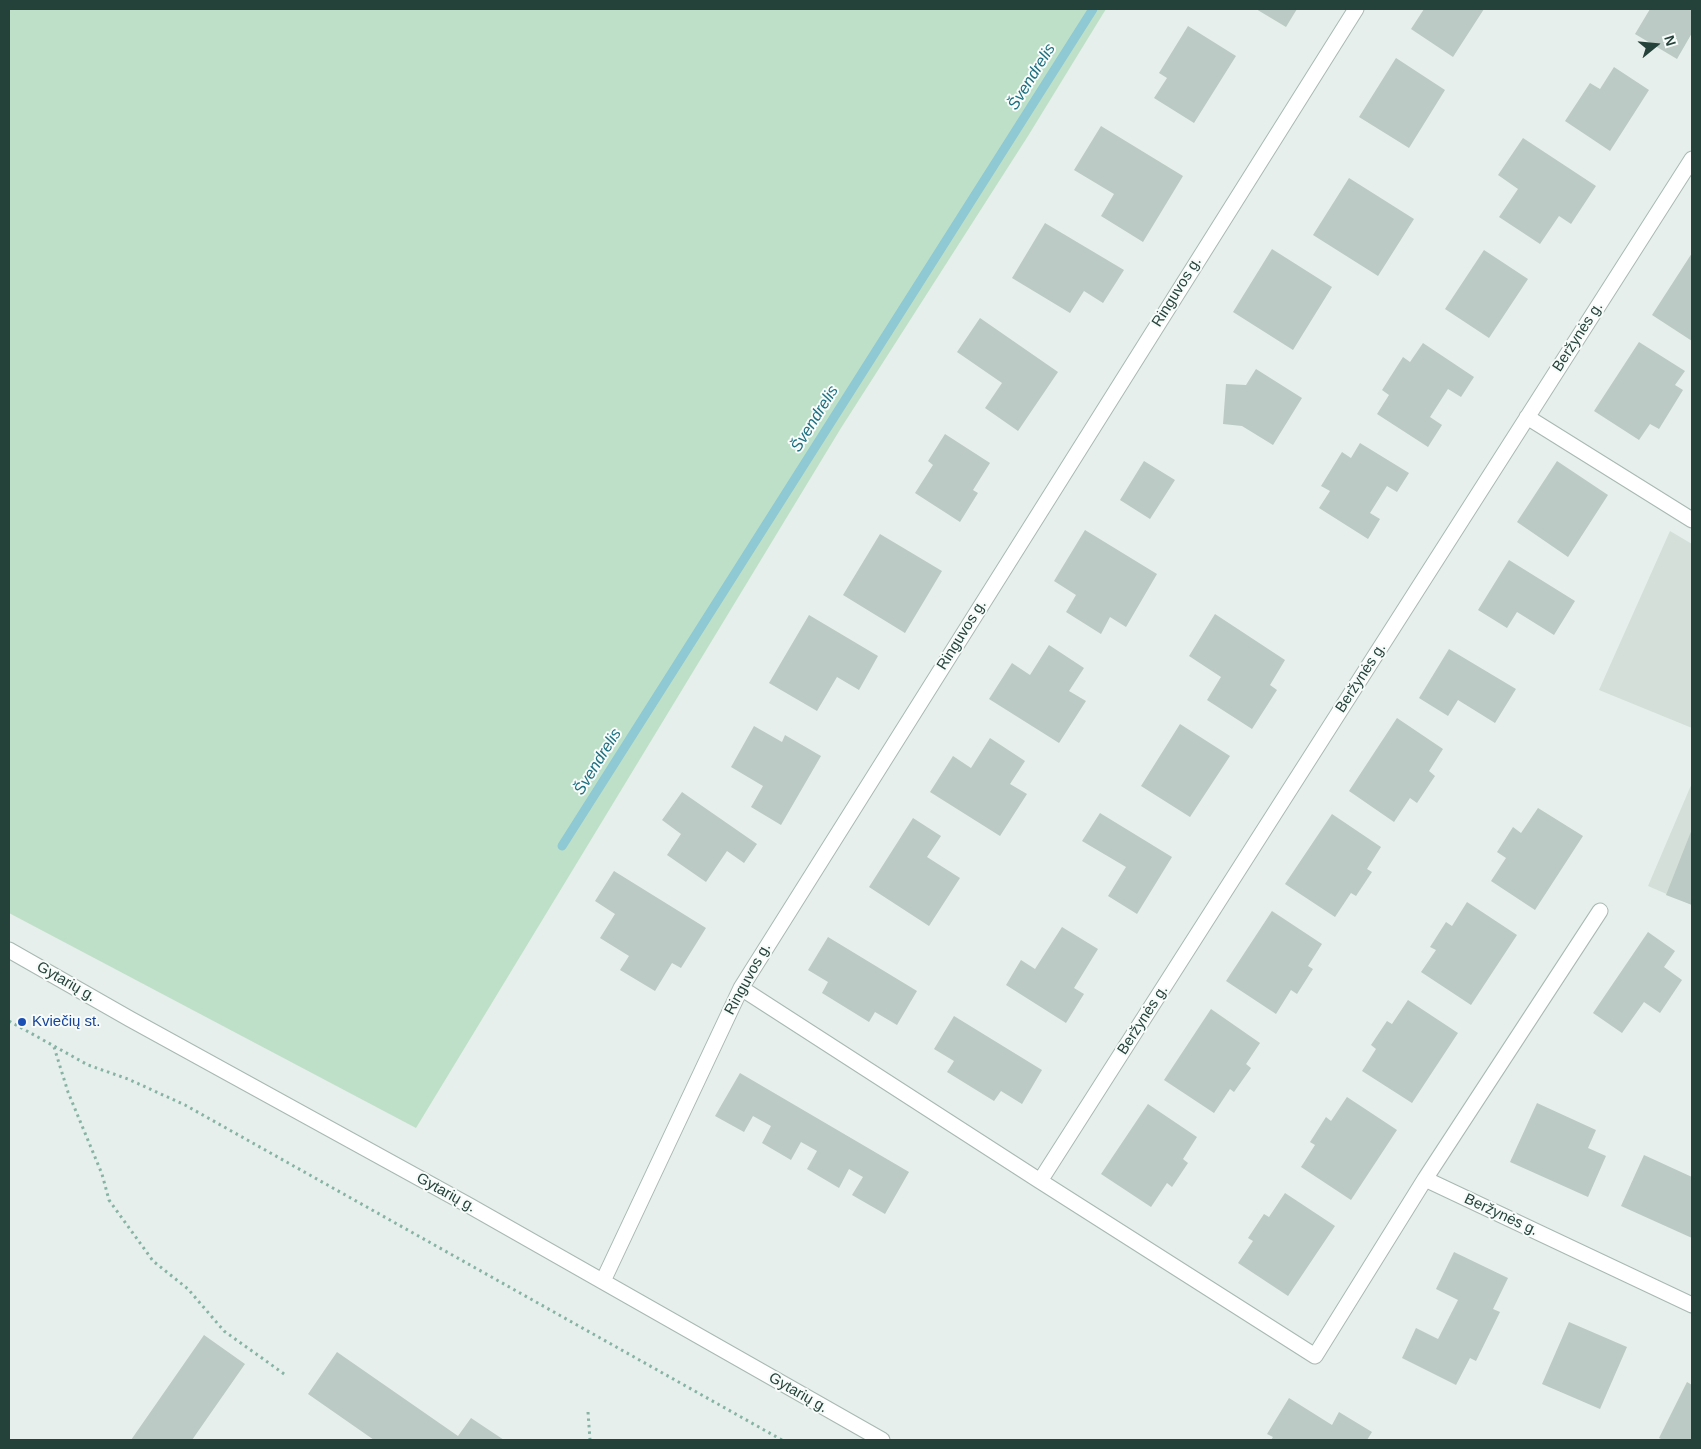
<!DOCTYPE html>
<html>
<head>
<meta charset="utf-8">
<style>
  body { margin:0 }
  #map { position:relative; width:1701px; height:1449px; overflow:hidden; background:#e6efeb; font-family:Arial,sans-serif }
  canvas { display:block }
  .frame { position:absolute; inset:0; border:10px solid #24423a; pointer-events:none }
  .north { position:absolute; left:1631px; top:20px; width:50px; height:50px; -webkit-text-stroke:4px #f7fbf9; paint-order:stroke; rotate:73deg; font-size:14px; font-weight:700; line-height:20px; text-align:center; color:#24423a }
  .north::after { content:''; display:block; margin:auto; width:18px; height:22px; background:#24423a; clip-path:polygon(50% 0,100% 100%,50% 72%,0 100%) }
</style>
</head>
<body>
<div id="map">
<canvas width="1701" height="1449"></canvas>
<div class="frame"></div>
<div class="north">N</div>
</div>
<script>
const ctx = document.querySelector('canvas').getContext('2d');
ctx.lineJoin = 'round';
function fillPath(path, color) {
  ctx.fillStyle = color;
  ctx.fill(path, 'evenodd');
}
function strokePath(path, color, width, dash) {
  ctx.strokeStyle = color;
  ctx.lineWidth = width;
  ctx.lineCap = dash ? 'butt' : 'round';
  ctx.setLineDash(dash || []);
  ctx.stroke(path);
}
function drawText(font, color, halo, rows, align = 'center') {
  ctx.font = font + ' Arial,sans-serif';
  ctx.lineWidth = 4;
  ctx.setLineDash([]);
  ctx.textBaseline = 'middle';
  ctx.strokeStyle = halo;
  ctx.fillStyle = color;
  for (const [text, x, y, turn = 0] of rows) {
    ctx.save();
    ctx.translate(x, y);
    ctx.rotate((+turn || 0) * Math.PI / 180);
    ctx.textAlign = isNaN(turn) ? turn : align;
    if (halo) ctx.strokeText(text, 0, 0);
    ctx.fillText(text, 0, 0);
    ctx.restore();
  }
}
fillPath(new Path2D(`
  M1670,531L1692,544V728L1599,690Z
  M1692,783V905L1648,886Z`), '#d4dfda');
fillPath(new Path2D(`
  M9,9H1106L1028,136L841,428L416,1128L9,913Z`), '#bfe0c8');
strokePath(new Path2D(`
  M562,846L1093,9`), '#8ec9d4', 9);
fillPath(new Path2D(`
  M1256,9H1297L1286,27Z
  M1424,9H1484L1453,57L1411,29Z
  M1650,9H1692V33L1677,59L1635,34Z
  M1188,26L1236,56L1194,123L1154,98L1167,78L1159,73Z
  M1396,58L1445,90L1409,148L1359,117Z
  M1614,67L1649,90L1610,151L1565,121L1590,83L1600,89Z
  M1101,126L1183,176L1143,242L1101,216L1114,194L1074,170Z
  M1523,138L1596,186L1571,224L1559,216L1540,244L1499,217L1518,189L1498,175Z
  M1349,178L1414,219L1378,276L1313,235Z
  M1045,223L1124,270L1103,303L1084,291L1070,313L1012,278Z
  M1272,249L1332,287L1293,350L1233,312Z
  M1484,250L1528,279L1489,338L1445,309Z
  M1692,253V341L1652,315Z
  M980,318L1058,372L1018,431L985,408L1002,383L957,352Z
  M1639,342L1685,371L1675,385L1683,390L1659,429L1650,424L1639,440L1594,411Z
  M1423,343L1474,377L1461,397L1448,389L1430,417L1442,425L1428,447L1377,414L1389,395L1382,390L1403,357L1410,362Z
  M1256,369L1302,398L1273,445L1242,426L1223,424L1226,384L1246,385Z
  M945,434L990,463L973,490L978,493L960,522L915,493L933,465L928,461Z
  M1360,443L1409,473L1397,492L1387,486L1370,513L1380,519L1368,539L1319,508L1330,491L1321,486L1342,452L1351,458Z
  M1144,461L1175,480L1150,519L1120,500Z
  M1557,461L1608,495L1568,557L1517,522Z
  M1085,530L1157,574L1126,627L1110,617L1101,634L1066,612L1076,595L1054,581Z
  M880,534L942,571L905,633L843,595Z
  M1509,560L1575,601L1554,635L1517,612L1507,628L1478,610Z
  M1215,614L1285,660L1270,685L1277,690L1252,729L1207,700L1221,677L1189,656Z
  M809,615L878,656L859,690L837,677L817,711L769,683Z
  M1049,645L1084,668L1069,691L1086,701L1059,743L989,699L1012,663L1030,675Z
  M1449,649L1516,689L1495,723L1458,700L1448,716L1419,698Z
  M1397,718L1443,749L1429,771L1435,776L1417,803L1410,798L1394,822L1349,791Z
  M1180,724L1230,756L1190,817L1141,786Z
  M754,726L782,742L785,735L821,756L781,825L751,807L763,786L731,767Z
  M990,738L1025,761L1010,784L1027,794L1000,836L930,792L953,756L971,768Z
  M682,792L757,844L744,863L727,851L706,882L667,855L681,834L662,820Z
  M1538,808L1583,836L1535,910L1491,881L1506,858L1497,852L1513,827L1521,833Z
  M1100,813L1172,857L1137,914L1108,896L1126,867L1082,841Z
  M1332,814L1381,847L1367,869L1372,872L1356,896L1351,893L1335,917L1285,884Z
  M913,818L941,836L927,857L960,878L929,926L869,887Z
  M1692,829V905L1666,895Z
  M614,871L706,928L681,968L672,963L655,991L620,970L629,956L600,938L615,914L595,901Z
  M1467,902L1517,935L1471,1005L1421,972L1436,950L1430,947L1446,922L1452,926Z
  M1272,911L1322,944L1308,966L1313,969L1297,994L1291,990L1276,1014L1226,981Z
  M1062,927L1098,949L1074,988L1084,994L1066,1023L1006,985L1021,960L1035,969Z
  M1648,932L1675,951L1664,967L1682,980L1660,1013L1644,1002L1622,1033L1593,1013Z
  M828,937L917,991L897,1025L875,1012L869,1022L822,993L828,982L808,970Z
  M1408,1000L1458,1033L1412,1103L1362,1071L1376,1049L1371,1045L1387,1021L1392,1024Z
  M1211,1009L1260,1043L1246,1064L1251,1068L1234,1092L1230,1089L1214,1113L1164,1080Z
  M954,1016L1042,1070L1022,1104L1001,1091L994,1101L947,1072L954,1061L934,1049Z
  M740,1073L909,1172L885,1214L852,1195L863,1177L849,1169L839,1188L807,1169L817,1151L801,1142L791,1160L762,1143L771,1126L753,1116L744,1132L715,1116Z
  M1347,1097L1397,1130L1351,1200L1301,1167L1315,1145L1310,1142L1326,1117L1331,1121Z
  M1537,1103L1596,1130L1588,1148L1606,1156L1588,1197L1510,1162Z
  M1148,1104L1197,1137L1183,1159L1188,1163L1172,1187L1167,1183L1151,1207L1101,1174Z
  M1644,1155L1692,1177V1238L1621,1206Z
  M1285,1193L1335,1226L1288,1296L1238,1263L1253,1241L1248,1238L1264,1214L1269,1217Z
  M1454,1252L1508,1278L1493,1309L1500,1312L1476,1361L1470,1358L1456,1385L1402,1358L1416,1328L1438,1339L1458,1300L1436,1289Z
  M1569,1322L1627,1347L1600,1409L1542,1384Z
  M204,1335L245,1364L192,1440H131Z
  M337,1352L458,1436L471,1418L504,1440H374L308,1394Z
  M1687,1382L1692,1385V1440H1663L1659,1438Z
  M1289,1398L1332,1425L1339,1412L1372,1432L1367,1440H1271L1273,1437L1267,1434Z`), '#bbcac4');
const street = new Path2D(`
  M1692,159L1040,1181L1315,1356L1425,1179L1692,1305
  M1527,417L1692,520
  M9,950L130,1019L470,1206L882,1440
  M741,988L1040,1181
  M1425,1179L1600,911
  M603,1281L741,988L1356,9`);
strokePath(street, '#a8b8b2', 17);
strokePath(new Path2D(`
  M9,1021L88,1065L128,1079L185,1105L782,1440
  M54,1047L68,1092L102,1174L109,1200L153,1261L188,1289L224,1331L287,1376
  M588,1412L590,1440`), '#86b3a5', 3, [2.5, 4]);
strokePath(street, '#fff', 15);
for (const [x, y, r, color] of [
  [22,1022,5,"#1a4fb4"]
]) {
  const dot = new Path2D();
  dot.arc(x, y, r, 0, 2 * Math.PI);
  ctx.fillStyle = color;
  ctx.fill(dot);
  strokePath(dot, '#f7fbf9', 2);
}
drawText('15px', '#24423a', '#f7fbf9', [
  ["Ringuvos g.",1177,292,-58],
  ["Beržynės g.",1578,337,-57],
  ["Ringuvos g.",962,635,-58],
  ["Beržynės g.",1361,678,-57],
  ["Ringuvos g.",748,979,-61],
  ["Gytarių g.",66,982,30],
  ["Beržynės g.",1143,1020,-57],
  ["Gytarių g.",446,1193,29],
  ["Beržynės g.",1501,1215,25],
  ["Gytarių g.",798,1393,30]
]);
drawText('15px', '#164399', '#f7fbf9', [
  ["Kviečių st.",32,1022]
], 'left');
drawText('italic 16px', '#1c6f80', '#f7fbf9', [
  ["Švendrelis",1032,77,-58],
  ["Švendrelis",815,419,-58],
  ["Švendrelis",598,762,-58]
]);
</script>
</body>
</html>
